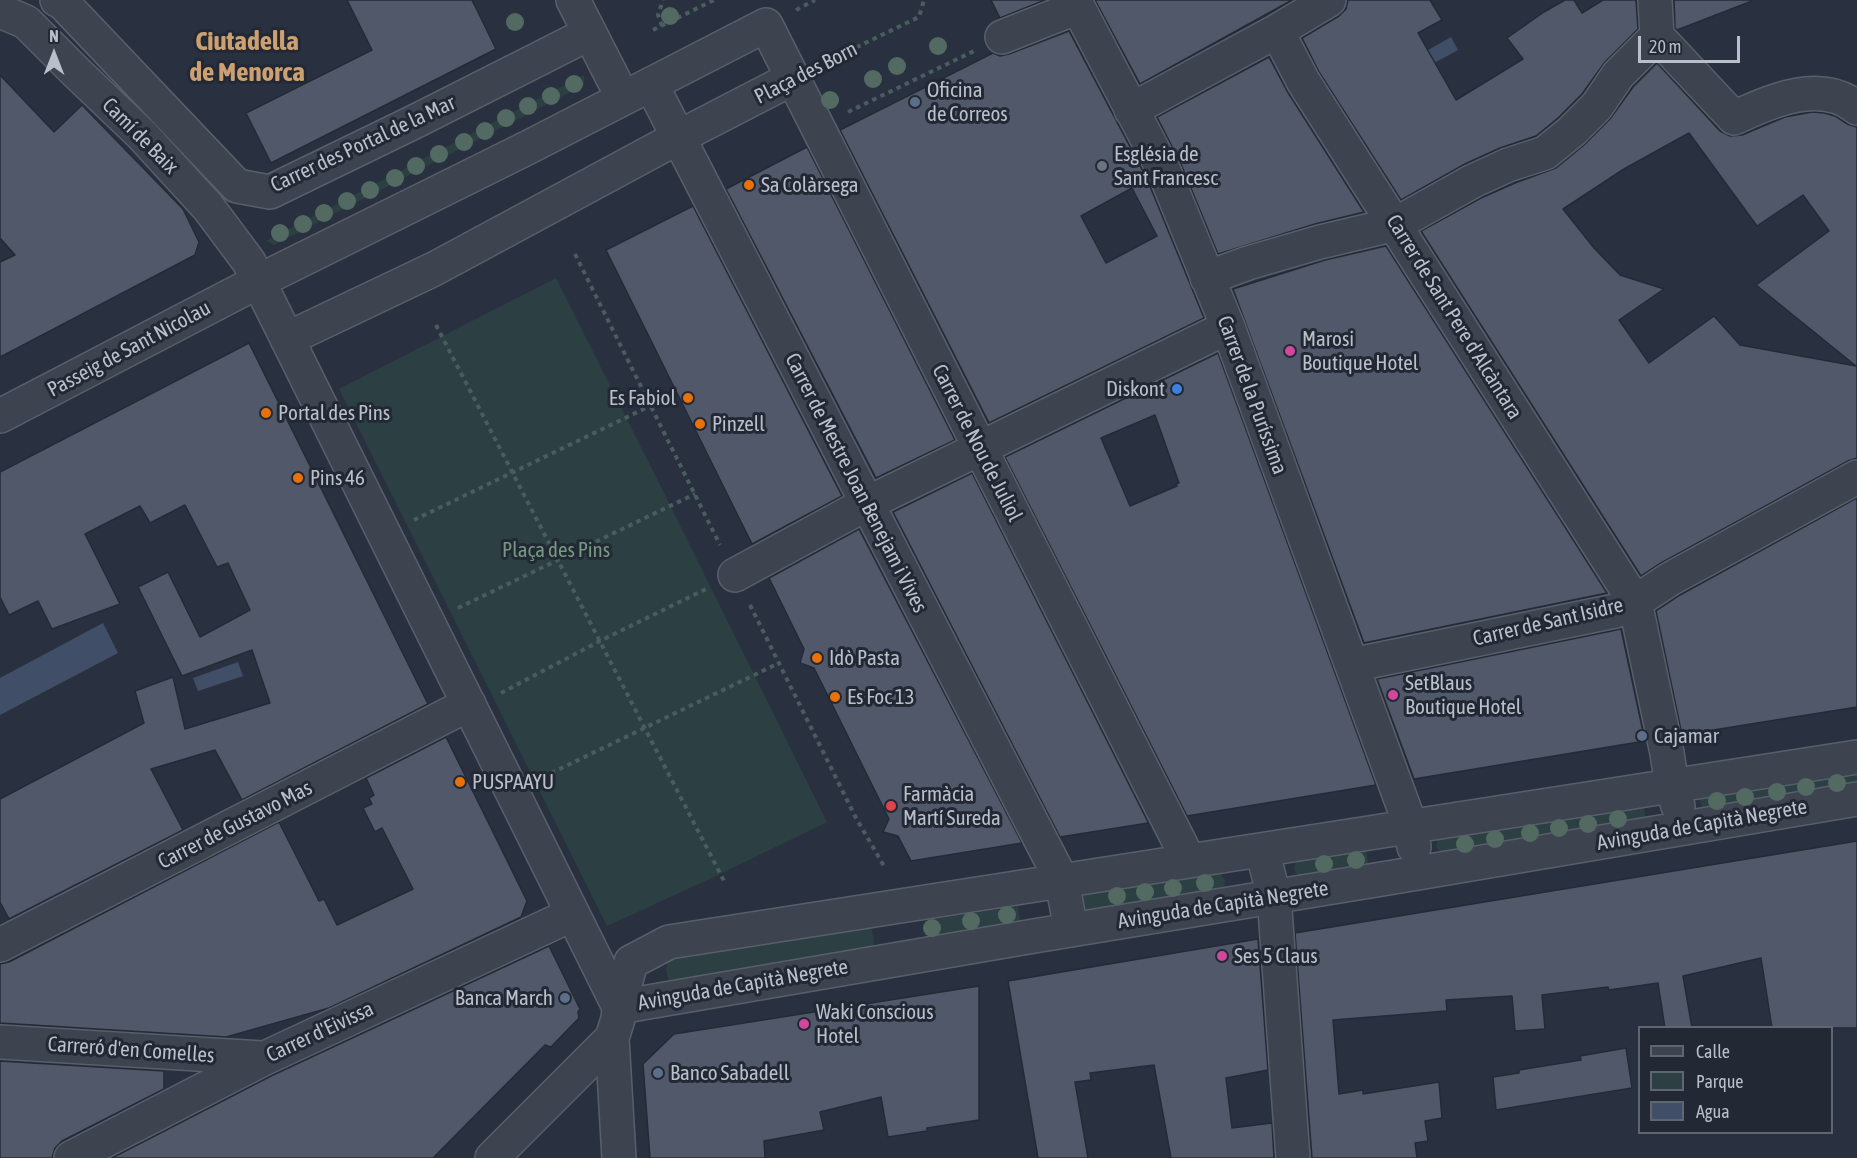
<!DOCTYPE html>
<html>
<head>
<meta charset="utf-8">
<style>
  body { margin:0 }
  #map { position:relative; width:1857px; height:1158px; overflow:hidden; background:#293140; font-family:"Asap Condensed",sans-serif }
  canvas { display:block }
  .legend { position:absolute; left:1638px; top:1026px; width:195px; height:108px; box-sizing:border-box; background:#222935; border:2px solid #5f6571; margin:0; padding:8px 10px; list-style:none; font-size:18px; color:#babfca }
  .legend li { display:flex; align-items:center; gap:12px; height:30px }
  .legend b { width:30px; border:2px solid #5f6571 }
  .north { position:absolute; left:24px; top:24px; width:60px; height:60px; -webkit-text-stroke:4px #222935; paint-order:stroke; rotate:0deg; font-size:16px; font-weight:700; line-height:24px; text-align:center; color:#babfca }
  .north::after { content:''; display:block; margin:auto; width:21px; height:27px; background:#babfca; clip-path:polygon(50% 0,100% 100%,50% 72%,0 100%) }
  .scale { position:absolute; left:1638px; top:36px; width:102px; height:27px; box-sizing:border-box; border:3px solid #babfca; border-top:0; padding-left:8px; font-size:18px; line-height:21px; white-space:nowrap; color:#babfca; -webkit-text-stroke:4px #222935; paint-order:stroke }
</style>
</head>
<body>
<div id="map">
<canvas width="1857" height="1158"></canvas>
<ul class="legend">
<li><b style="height:8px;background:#3d4450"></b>Calle</li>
<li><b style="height:16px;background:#2c3f42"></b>Parque</li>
<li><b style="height:16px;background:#414e68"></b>Agua</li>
</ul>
<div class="north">N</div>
<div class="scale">20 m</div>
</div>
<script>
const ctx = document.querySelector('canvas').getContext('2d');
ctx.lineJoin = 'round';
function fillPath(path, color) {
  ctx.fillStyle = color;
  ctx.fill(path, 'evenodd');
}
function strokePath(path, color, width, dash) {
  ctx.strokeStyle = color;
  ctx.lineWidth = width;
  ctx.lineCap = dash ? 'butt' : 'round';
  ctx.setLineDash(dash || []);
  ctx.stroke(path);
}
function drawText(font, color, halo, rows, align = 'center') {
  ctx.font = font + ' "Asap Condensed",sans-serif';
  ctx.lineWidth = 6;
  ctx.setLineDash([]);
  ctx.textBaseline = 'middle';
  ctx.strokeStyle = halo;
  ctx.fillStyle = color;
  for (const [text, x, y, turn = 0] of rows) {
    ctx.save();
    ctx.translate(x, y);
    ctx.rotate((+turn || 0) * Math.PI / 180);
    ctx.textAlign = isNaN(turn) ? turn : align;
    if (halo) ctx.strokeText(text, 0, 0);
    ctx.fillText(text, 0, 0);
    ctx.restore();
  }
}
fillPath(new Path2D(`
  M584,75V85L274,245L266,241Z
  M556,278L667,499L827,822L714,877L607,926L339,389Z
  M1857,766V786L1704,809L1700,802L1701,794Z
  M1643,801L1646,822L1441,854L1436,847L1438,837Z
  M1366,847L1369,868L1299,877L1294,870L1296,861Z
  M1212,872L1220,873L1225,880L1224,888L1080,913L1077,898L1084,893Z
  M1018,906L1021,925L933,940L926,937C924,929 924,926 930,920Z
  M861,924L871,928L874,938L873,948L680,984L669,981C664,967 666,961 677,952Z`), '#2c3f42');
fillPath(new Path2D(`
  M1451,37L1458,50L1416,73L1409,61Z
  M103,623L118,653L0,715V678Z
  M238,662L243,676L198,691L193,678Z`), '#414e68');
const building = new Path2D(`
  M347,0H472L496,49L271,163L246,113L372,50Z
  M991,0H1045L1000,18Z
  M1095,0H1292L1140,84Z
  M1348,0H1430L1442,20L1418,33L1456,100L1523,59L1507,38L1544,12L1565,0H1574L1582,13L1603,0H1636L1638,29L1605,62L1582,94L1558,118L1536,136L1500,148L1465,164L1401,200L1319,72L1302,38L1339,16L1346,9Z
  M1674,0H1752V1L1677,30L1675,28Z
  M1069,31L1147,179L1204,318L989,423L840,130L993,53L1000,56L1009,54ZM1132,188L1157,236L1106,263L1081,216Z
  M1269,57L1287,91L1364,212L1315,224L1218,254L1181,164L1157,117Z
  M1657,63L1720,131L1730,136L1742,135L1785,117L1812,112L1824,113L1835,116L1847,124L1857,127V458L1848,461L1661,563L1641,576L1421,231L1481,198L1515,183L1556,168L1584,145L1610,119L1633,87ZM1689,133L1757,226L1803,195L1829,231L1756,285L1856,366L1740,345L1714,316L1649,363L1619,320L1664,289L1620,275L1594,248L1563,209L1624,169Z
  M0,75L54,132L82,105L183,209L199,242L195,255L0,357V262L15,255L0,238Z
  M807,147L955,440L876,478L726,189Z
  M693,206L842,496L752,544L606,250Z
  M1386,246L1607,593L1364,643L1233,289L1325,260Z
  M249,343L428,704L242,800L215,750L151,769L183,830L9,919L0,902V799L144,723L135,691L173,677L185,729L270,703L252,650L182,676L138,587L168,572L200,637L250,610L228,563L217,567L185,505L150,523L140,506L85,534L120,604L52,629L38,601L9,615L0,597V472Z
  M1218,353L1376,785L1187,816L1005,457ZM1155,415L1179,483L1176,484L1177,486L1130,506L1101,438Z
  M972,473L1148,822V823L1060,837L893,512Z
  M1857,498V707L1682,735L1656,611L1680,595Z
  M859,529L1022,843L911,861L898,836L883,832L889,819L814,668L800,663L804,649L769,578Z
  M1621,629L1645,741L1414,779L1377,679Z
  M446,737L527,901L521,917L329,1008L226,1037L0,1023V964L9,962L279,822L319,901L324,899L337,925L413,889L382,828L375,832L363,808L372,804L369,798L374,795L366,778Z
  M1857,841V1028H1772L1761,958L1683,976L1692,1028H1665L1658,983L1609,990L1608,987L1542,995L1545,1029L1515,1031L1512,996L1446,1000L1447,1011L1333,1020L1339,1094L1363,1090V1094L1439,1082L1442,1118L1425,1121L1428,1141L1415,1143L1417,1158H1312L1295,933Z
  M1258,939L1268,1070L1226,1078L1232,1128L1272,1123L1274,1158H1171L1154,1065L1090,1073L1091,1080L1075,1082L1088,1158H1038L1008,981Z
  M549,946L580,1009L578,1012L579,1018L551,1047L545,1045L433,1158H112L271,1076Z
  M979,986V1120L927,1128V1131L888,1137L881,1097L820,1112L824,1130L764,1141L765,1158H650L643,1064L674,1034Z
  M1626,1048L1632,1088L1496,1110L1493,1077L1519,1073V1070L1581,1060L1580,1056Z
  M0,1061L164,1071V1089L62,1141L55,1148L52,1158H0Z`);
fillPath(building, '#505869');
strokePath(building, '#242b37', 1.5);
const minor = new Path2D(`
  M57,0L63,3L237,186L270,192L418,120L590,33
  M573,0L623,98
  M1655,0L1657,36L1734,118C1771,101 1821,78 1857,108
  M0,11L26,22L78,74L142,135L208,207L249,262L619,1007
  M1277,31L1303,81L1635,602L1667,753L1672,786L1678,806
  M1002,37L1078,7L1164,171L1228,327L1411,827L1414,847
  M651,84L1062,881L1071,930
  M1131,110L1277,31L1329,0
  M1207,278L1248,263L1320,242L1396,224L1473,181L1508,165L1545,153L1571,132L1597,106L1618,75L1657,36
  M287,339L434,269L677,138L793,78
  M0,416L259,281L527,148L766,25L1189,861
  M735,575L866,504L1228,327
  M1352,665L1615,611L1635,602L1670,579L1857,477
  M1262,850L1274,896L1293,1158
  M0,945L469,704
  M619,1007L1034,936L1382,879L1857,799
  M0,1042L262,1058
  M71,1158L263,1059L573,914
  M492,1158L612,1038
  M619,1158L612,1038L618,1019L619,1007L631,962L669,942L1857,757`);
strokePath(minor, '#585f6a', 36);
strokePath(new Path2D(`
  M796,10L815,0
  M662,26L658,15L663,0
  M653,30L714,0
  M824,63L919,17L924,0
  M848,112L974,51
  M575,254L720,545
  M436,325L724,881
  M414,520L650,406
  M750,605L856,818L884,866
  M458,608L695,494
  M501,693L600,641L706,589
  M543,777L779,663`), '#4b5c60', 4, [4.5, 4.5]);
strokePath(minor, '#3d4450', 33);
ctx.fillStyle = '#526a62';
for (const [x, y] of [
  [670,16],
  [515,22],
  [938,46],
  [897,66],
  [873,79],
  [574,84],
  [551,96],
  [830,100],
  [528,106],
  [506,118],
  [485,131],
  [464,142],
  [439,154],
  [416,166],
  [395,178],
  [370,190],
  [347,201],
  [324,213],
  [303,224],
  [280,233],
  [1837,783],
  [1806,787],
  [1777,792],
  [1745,797],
  [1717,801],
  [1618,819],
  [1588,824],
  [1559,828],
  [1530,833],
  [1495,839],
  [1465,844],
  [1356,860],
  [1324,864],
  [1205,883],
  [1173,888],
  [1145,892],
  [1117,896],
  [1007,915],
  [971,921],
  [932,928]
]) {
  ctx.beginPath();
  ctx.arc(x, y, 9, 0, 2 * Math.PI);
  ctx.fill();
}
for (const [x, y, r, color] of [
  [915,102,6,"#5c6f8a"],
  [1102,166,6,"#6b7280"],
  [749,185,6,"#e8710a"],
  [1290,351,6,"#d1479c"],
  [1177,389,6,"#3f7fe0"],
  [688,398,6,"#e8710a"],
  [266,413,6,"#e8710a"],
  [700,424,6,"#e8710a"],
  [298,478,6,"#e8710a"],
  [817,658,6,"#e8710a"],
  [1393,695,6,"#d1479c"],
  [835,697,6,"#e8710a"],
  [1642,736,6,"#5c6f8a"],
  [460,782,6,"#e8710a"],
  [891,806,6,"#e0444e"],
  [1222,956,6,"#d1479c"],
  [565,998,6,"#5c6f8a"],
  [804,1024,6,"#d1479c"],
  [658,1073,6,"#5c6f8a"]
]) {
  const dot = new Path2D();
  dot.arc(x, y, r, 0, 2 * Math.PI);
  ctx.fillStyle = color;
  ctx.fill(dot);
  strokePath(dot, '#222935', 2);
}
drawText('21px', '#babfca', '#222935', [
  ["Plaça des Born",806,73,-27],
  ["Camí de Baix",140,136,45],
  ["Carrer des Portal de la Mar",363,144,-25],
  ["Carrer de Sant Pere d'Alcàntara",1454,317,58],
  ["Passeig de Sant Nicolau",129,349,-28],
  ["Carrer de la Puríssima",1252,395,70],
  ["Carrer de Nou de Juliol",977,443,63],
  ["Carrer de Mestre Joan Benejam i Vives",856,483,63],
  ["Carrer de Sant Isidre",1548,622,-13],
  ["Carrer de Gustavo Mas",235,825,-27],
  ["Avinguda de Capità Negrete",1702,825,-10],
  ["Avinguda de Capità Negrete",1223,905,-9],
  ["Avinguda de Capità Negrete",743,985,-10],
  ["Carrer d'Eivissa",320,1032,-25],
  ["Carreró d'en Comelles",131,1050,4]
]);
drawText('21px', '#babfca', '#222935', [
  ["Oficina",927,90],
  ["de Correos",927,114],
  ["Església de",1114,154],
  ["Sant Francesc",1114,178],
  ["Sa Colàrsega",761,185],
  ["Marosi",1302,339],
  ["Boutique Hotel",1302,363],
  ["Diskont",1165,389,"right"],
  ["Es Fabiol",676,398,"right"],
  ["Portal des Pins",278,413],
  ["Pinzell",712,424],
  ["Pins 46",310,478],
  ["Idò Pasta",829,658],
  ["SetBlaus",1405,683],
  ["Boutique Hotel",1405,707],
  ["Es Foc 13",847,697],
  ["Cajamar",1654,736],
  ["PUSPAAYU",472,782],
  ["Farmàcia",903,794],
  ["Martí Sureda",903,818],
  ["Ses 5 Claus",1234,956],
  ["Banca March",553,998,"right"],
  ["Waki Conscious",816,1012],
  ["Hotel",816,1036],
  ["Banco Sabadell",670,1073]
], 'left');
drawText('21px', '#73997e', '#222935', [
  ["Plaça des Pins",556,550]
]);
drawText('bold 27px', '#cda072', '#222935', [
  ["Ciutadella",247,41],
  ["de Menorca",247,72]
]);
</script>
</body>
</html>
